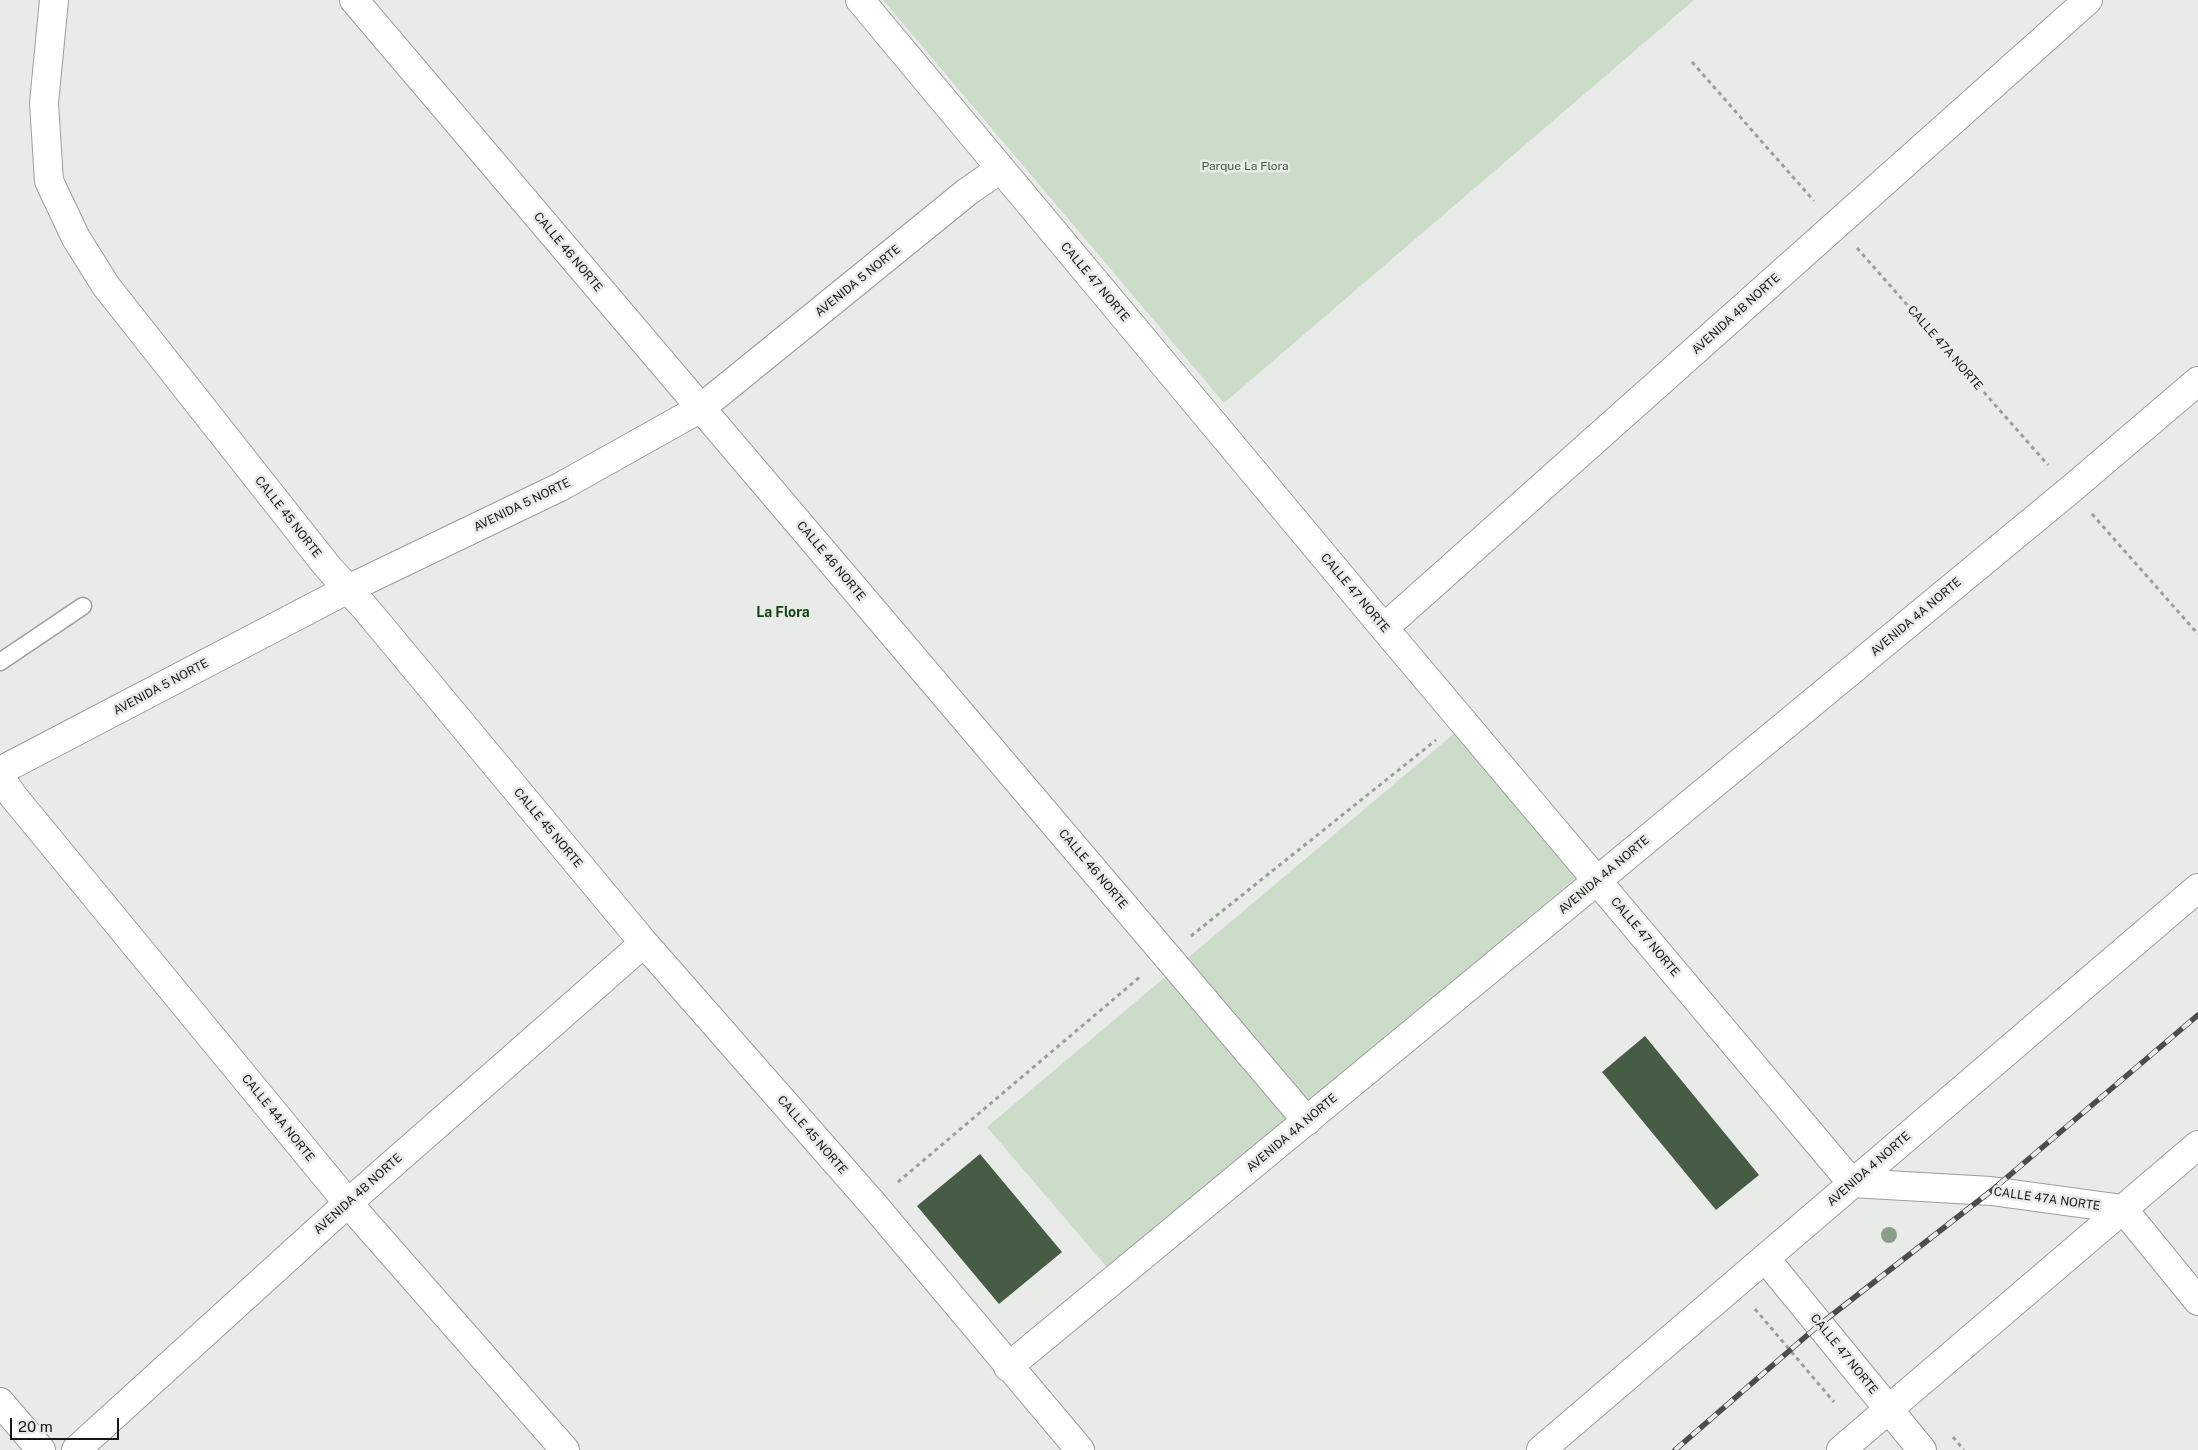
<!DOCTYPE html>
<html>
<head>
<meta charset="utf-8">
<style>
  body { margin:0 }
  #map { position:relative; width:2198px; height:1450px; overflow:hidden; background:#e8ebe8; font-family:"Public Sans",sans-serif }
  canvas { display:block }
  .scale { position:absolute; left:10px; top:1418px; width:109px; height:22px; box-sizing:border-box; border:2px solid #171817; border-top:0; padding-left:6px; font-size:15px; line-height:18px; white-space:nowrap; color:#171817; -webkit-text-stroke:4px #e8ebe8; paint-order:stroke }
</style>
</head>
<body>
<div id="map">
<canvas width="2198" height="1450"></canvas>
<div class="scale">20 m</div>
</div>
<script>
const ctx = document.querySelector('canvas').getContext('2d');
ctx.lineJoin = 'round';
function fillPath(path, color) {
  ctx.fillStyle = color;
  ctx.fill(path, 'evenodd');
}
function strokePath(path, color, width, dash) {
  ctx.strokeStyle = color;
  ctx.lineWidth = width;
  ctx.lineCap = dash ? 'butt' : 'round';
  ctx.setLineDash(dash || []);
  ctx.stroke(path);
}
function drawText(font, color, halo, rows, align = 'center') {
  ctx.font = font + ' "Public Sans",sans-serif';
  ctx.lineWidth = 5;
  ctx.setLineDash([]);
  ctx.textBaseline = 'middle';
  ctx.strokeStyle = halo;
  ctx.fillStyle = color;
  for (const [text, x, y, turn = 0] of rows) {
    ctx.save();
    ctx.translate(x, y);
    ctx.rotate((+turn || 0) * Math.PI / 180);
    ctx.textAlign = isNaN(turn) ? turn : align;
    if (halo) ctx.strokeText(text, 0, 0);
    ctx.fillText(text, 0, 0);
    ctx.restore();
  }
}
fillPath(new Path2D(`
  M883,0H1694L1224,403Z
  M1456,732L1578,876L1110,1271L987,1127Z`), '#cbddc9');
fillPath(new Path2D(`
  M1645,1036L1759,1175L1716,1210L1602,1072Z
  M980,1154L1062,1252L999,1304L917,1206Z`), '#475c45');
const lane = new Path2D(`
  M0,662L83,606`);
const street = new Path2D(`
  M54,0L44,103L49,181L76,238L106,286L327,566L366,609L644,943L873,1204L1080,1450
  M354,0L1307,1121
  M860,0L1384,628L1852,1183L1991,1191L2123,1209L2198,1301
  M1384,628L2088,0
  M0,771L348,589L560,487L701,408L967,192L1000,169
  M0,777L13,796L348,1203L565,1450
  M1765,1258L1922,1450
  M1008,1367L2070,490L2198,381
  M76,1450L348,1203L644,943`);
const secondary = new Path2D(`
  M0,1402L41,1450
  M1541,1450L2198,888
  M1841,1450L2198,1145`);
strokePath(lane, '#9c9e9b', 19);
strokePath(street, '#9c9e9b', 30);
strokePath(secondary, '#9c9e9b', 30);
strokePath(new Path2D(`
  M1692,62L1814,201
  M1857,248L2048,465
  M2092,514L2198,634
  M1191,936L1436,740
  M898,1182L1141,976
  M1755,1309L1834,1402
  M1953,1437L1964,1450`), '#9b9e9b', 3, [4, 4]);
strokePath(lane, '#fff', 16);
strokePath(street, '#fff', 28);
strokePath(secondary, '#fff', 28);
const rail = new Path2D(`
  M1675,1450L1819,1325L1991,1191L2198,1015`);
strokePath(rail, '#4b4c4b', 5.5);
strokePath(rail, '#e8ebe8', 4, [11]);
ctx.fillStyle = '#899e87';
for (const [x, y] of [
  [1889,1235]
]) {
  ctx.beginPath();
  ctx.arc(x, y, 8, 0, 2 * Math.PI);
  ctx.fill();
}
drawText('12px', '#3b5f38', '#e8ebe8', [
  ["Parque La Flora",1245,166]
]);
drawText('12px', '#171817', '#e8ebe8', [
  ["CALLE 46 NORTE",568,252,50],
  ["AVENIDA 5 NORTE",858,281,-39],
  ["CALLE 47 NORTE",1095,282,50],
  ["AVENIDA 4B NORTE",1736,314,-42],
  ["CALLE 47A NORTE",1945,348,49],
  ["AVENIDA 5 NORTE",522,505,-26],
  ["CALLE 45 NORTE",288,517,52],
  ["CALLE 46 NORTE",831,561,50],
  ["CALLE 47 NORTE",1355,593,50],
  ["AVENIDA 4A NORTE",1916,617,-40],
  ["AVENIDA 5 NORTE",161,687,-28],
  ["CALLE 45 NORTE",548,828,50],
  ["CALLE 46 NORTE",1093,869,50],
  ["AVENIDA 4A NORTE",1604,875,-40],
  ["CALLE 47 NORTE",1645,937,50],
  ["CALLE 44A NORTE",278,1118,51],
  ["AVENIDA 4A NORTE",1292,1133,-40],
  ["CALLE 45 NORTE",812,1135,49],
  ["AVENIDA 4 NORTE",1869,1169,-41],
  ["AVENIDA 4B NORTE",358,1194,-42],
  ["CALLE 47A NORTE",2047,1199,8],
  ["CALLE 47 NORTE",1844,1354,51]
]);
drawText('bold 14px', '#11450f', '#e8ebe8', [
  ["La Flora",783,613]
]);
</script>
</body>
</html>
